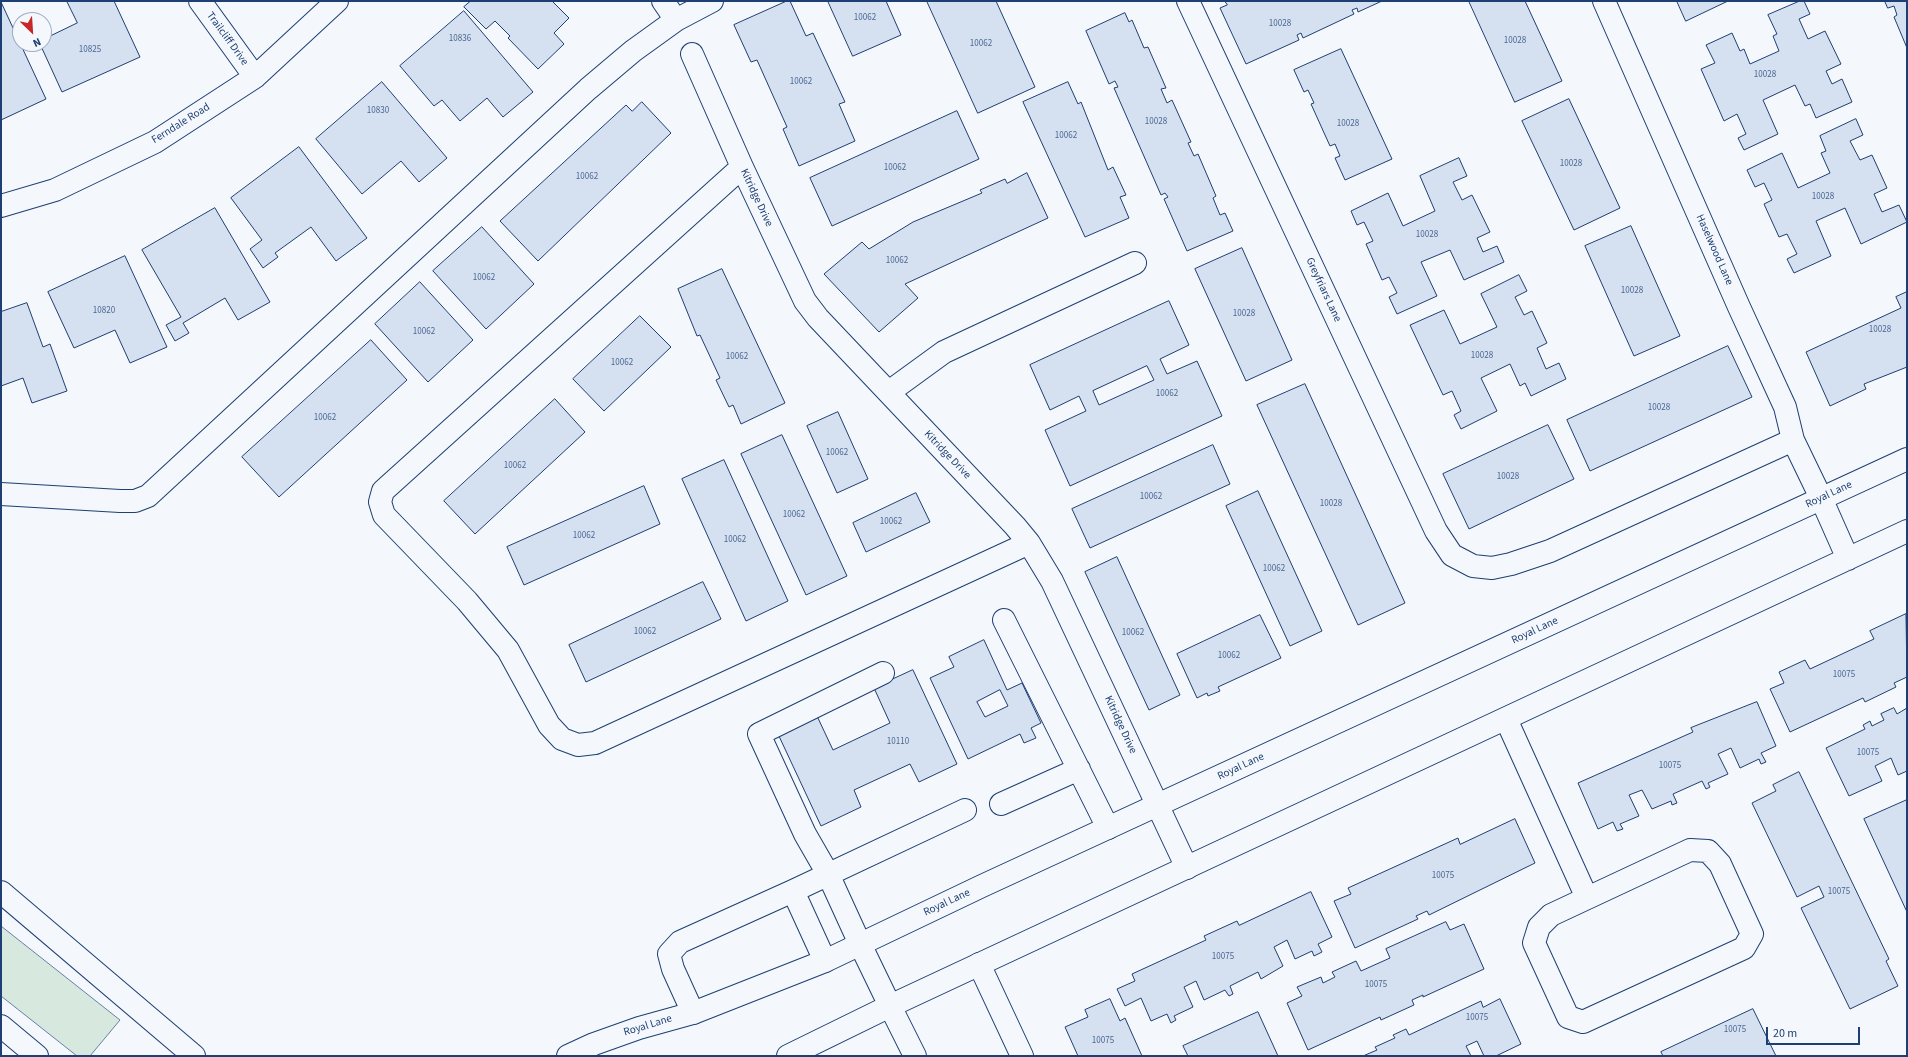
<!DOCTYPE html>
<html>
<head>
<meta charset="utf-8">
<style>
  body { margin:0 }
  #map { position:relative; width:1908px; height:1057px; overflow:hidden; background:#f4f7fb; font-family:"Source Sans 3",sans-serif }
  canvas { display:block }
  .frame { position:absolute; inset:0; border:2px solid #1d3f73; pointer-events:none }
  .north { position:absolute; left:12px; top:12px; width:40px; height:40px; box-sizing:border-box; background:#f4f7fb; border:1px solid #9eadc5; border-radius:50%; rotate:155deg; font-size:11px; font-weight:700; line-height:16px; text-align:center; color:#1d3f73 }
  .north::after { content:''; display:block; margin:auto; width:14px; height:18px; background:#c62828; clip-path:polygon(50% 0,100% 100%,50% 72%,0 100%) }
  .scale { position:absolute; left:1766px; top:1027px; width:94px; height:18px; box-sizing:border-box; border:2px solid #1d3f73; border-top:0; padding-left:5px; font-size:12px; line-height:14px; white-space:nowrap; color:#1d3f73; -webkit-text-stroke:3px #f4f7fb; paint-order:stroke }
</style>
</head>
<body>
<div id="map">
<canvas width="1908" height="1057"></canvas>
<div class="frame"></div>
<div class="north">N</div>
<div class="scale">20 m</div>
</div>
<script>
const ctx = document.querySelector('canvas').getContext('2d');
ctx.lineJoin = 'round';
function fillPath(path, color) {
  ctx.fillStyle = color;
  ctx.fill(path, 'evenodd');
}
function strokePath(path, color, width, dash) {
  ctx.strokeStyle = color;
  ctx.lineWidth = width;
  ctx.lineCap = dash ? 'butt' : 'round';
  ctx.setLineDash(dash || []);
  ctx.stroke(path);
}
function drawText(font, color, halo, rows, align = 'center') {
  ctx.font = font + ' "Source Sans 3",sans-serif';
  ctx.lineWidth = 3;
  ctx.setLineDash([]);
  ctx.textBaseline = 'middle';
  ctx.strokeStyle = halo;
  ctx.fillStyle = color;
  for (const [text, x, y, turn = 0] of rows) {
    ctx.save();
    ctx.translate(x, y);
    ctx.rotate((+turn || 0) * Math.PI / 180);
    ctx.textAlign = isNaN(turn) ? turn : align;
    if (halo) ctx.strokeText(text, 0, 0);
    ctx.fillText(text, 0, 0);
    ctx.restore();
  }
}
const green = new Path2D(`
  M1,926L120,1020L90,1056H77L1,996Z`);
fillPath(green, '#d7e8df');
strokePath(green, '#687fa3', 1);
const building = new Path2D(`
  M67,1H114L140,57L62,92L40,44H44V39L77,23Z
  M471,1H552L569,18L554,33L564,44L538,69L508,38L510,36L495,21L486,29L464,7Z
  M787,1H790L806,36L813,33L845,102L839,104L855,141L799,166L783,129L787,127L757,60L751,62L734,25Z
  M828,1H886L901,35L853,56Z
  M927,1H996L1035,87L978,113Z
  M1225,1H1382L1358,12L1357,8L1352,10L1354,14L1303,38L1301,33L1297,35L1299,40L1246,64L1220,8L1227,5Z
  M1469,1H1525L1562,81L1515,102Z
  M1677,1H1728L1686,21Z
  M1800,1H1804L1810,14L1799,19L1808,39L1825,31L1841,64L1826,71L1832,84L1842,79L1852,102L1816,118L1810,104L1805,106L1795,85L1763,100L1778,134L1744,150L1738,138L1746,134L1737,114L1724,121L1701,69L1715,63L1706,45L1732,33L1740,51L1744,49L1750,64L1779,51L1773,36L1777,34L1768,15Z
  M1885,1H1907V48L1894,17L1897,15L1894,6L1888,8Z
  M1,2L46,99L1,120Z
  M464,11L533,92L503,117L487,98L460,121L442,100L434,106L400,66Z
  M1125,13L1129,22L1132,20L1144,48L1148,47L1166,88L1161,89L1167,103L1172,100L1191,142L1188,143L1194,156L1198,154L1216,196L1213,198L1220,215L1225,213L1233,231L1187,251L1164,199L1168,197L1165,193L1161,195L1114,88L1118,87L1115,81L1109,84L1086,31Z
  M1341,49L1392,159L1345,180L1335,158L1340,156L1335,144L1330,146L1311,104L1314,103L1308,90L1304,92L1294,70Z
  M382,82L447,158L419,182L401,161L362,194L316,139Z
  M1068,82L1078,104L1081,102L1108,170L1113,167L1126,195L1120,197L1129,218L1085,237L1023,102Z
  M1569,99L1620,208L1574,230L1522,121Z
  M642,102L671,133L538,261L500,221L626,105L632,111Z
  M957,111L979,159L832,226L810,178Z
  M1856,119L1863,135L1850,141L1860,160L1872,155L1887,188L1874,194L1882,212L1899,205L1907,222L1861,244L1845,208L1816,221L1831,256L1794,273L1787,259L1797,254L1787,234L1779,237L1764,204L1772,200L1764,183L1755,187L1747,170L1782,153L1798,188L1830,173L1821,153L1826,151L1820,136Z
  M299,147L367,238L336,261L311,227L275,253L278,257L263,268L250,249L262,240L231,198Z
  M1459,158L1467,176L1453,182L1462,200L1472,195L1490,232L1477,238L1483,252L1497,246L1504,262L1464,280L1450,250L1421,262L1437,296L1397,314L1389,297L1397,293L1389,277L1382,280L1366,244L1373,241L1364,222L1357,225L1351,211L1388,193L1403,226L1435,211L1420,176Z
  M1027,173L1048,218L905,284L918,298L879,332L824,274L862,242L869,249L913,222L982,193L980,190L1005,179L1007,183Z
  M215,208L270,302L238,320L225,298L183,323L189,333L175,341L166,325L181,317L142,250Z
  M1631,226L1680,336L1634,356L1585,246Z
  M482,227L534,284L486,329L433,271Z
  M1242,248L1292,360L1246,381L1195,269Z
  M125,256L167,347L130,363L115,330L74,348L48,292Z
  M722,269L785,403L741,424L733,405L729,407L716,380L720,378L700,335L697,336L678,289Z
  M1519,275L1527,291L1515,297L1524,315L1532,311L1547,343L1537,348L1546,369L1559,363L1566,379L1531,396L1525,383L1520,386L1510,364L1481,378L1497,411L1461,429L1454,415L1461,411L1452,391L1443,395L1410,325L1444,310L1460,344L1497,327L1481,294Z
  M420,282L473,340L428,382L375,324Z
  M1907,292V367L1864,384L1866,389L1830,406L1806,352L1901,308L1896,297Z
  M1169,301L1189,345L1160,359L1167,374L1197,361L1222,416L1070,486L1045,430L1086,411L1079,396L1050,410L1030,365ZM1147,366L1154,380L1099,405L1093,391Z
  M27,303L43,347L50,344L67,391L32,403L23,378L1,386V312Z
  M640,316L671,347L604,411L573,379Z
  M371,340L407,380L279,497L242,457Z
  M1728,346L1752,397L1590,471L1567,420Z
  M1305,384L1405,603L1358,625L1257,405Z
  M555,399L585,432L475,534L444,501Z
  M838,412L868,479L837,493L807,426Z
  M1548,425L1574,479L1469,529L1443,474Z
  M782,435L847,576L806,595L741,454Z
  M1213,445L1230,484L1090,548L1072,509Z
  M724,460L788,601L746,621L682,479Z
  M644,486L660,524L524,585L507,547Z
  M1258,491L1322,631L1290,646L1226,506Z
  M916,493L930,522L866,552L853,523Z
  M1117,557L1180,695L1149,710L1085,572Z
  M703,582L721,619L586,682L569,645Z
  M1906,614L1907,677L1894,683L1896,687L1865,702L1863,698L1790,732L1770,689L1784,683L1779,672L1805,660L1810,669L1874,639L1870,631Z
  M1260,615L1281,658L1218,687L1220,691L1208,696L1207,693L1197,698L1177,654Z
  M984,640L1007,690L1022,683L1041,723L1031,728L1036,738L1024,743L1020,734L968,759L930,678L954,667L949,657ZM1000,690L1008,706L985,717L977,702Z
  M913,670L957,764L919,782L910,764L854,790L861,807L821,826L778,734L817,716L833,750L890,723L874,688Z
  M1757,702L1776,746L1761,753L1766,762L1761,764L1759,759L1740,768L1731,748L1718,754L1728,774L1708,783L1710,787L1706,789L1702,781L1673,794L1677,803L1672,805L1671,801L1652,809L1642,790L1629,795L1639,816L1620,824L1623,829L1617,831L1613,822L1598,829L1578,783L1693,732L1691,728Z
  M1894,708L1897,714L1907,708V771L1898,775L1891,758L1875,766L1882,781L1849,796L1826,748L1865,729L1863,725L1870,721L1872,726L1884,720L1881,714Z
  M1799,772L1889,959L1886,961L1898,986L1850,1009L1801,908L1824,897L1819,886L1797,897L1752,803L1776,791L1773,785Z
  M1907,800V912L1864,819Z
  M1515,819L1535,863L1429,915L1427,911L1416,916L1418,919L1355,948L1334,901L1351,894L1348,888L1458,838L1460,844Z
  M1311,892L1332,937L1318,944L1322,952L1314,956L1312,951L1295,959L1287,940L1274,947L1283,966L1261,979L1258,972L1230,986L1233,994L1229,996L1225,990L1204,1000L1196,981L1184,987L1193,1007L1174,1016L1176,1020L1171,1023L1167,1014L1151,1021L1141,998L1125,1006L1117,989L1135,981L1132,974L1206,940L1204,936L1237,921L1239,925Z
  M1446,922L1450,930L1464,924L1484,969L1423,997V995L1412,1000L1414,1005L1381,1020L1380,1017L1308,1050L1287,1003L1302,996L1297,987L1321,977L1323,983L1335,977L1332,972L1356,961L1361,971L1390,958L1386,949Z
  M1110,999L1120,1021L1125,1018L1142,1056H1078L1065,1027L1088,1017L1085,1010Z
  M1500,999L1521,1044L1496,1056H1484L1477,1041L1466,1046L1471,1056H1363L1377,1050L1375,1047L1395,1038L1393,1035L1406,1029L1409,1035L1481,1001L1483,1007Z
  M1753,1009L1776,1056H1663L1661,1052Z
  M1258,1012L1278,1056H1188L1183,1046Z`);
fillPath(building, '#d5e0f0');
strokePath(building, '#1d3f73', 1);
const minor = new Path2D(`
  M200,1L255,77
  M663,1L676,20
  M1188,1L1436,531L1452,555L1473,566L1492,568L1511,564L1550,551L1793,440
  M1604,1L1739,307L1785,407L1793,440L1821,498
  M692,54L742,167L805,301L818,318L1015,526L1029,543L1052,581L1187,868
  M742,167L383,491L380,502L384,515L467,601L508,650L549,725L562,739L578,745L595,743L1029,543
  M1,206L55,190L155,142L255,77L337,1
  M889,392L944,352L1135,263
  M1,494L120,501H135L148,496L588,89L633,51L676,20L712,1
  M1004,620L1108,828
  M1506,719L1587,898
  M1001,804L1079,769
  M1690,850L1708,851L1720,864L1752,934L1744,948L1583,1022L1568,1017L1534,943L1539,927L1551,915Z
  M793,891L825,961
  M860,944L828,874L805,834L759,734L883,673
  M979,964L1022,1056
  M890,1006L915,1056
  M693,1013L673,969L669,954L680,942L793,891L965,810`);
const major = new Path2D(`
  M1821,498L1848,559
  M1,892L194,1056
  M860,944L890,1006
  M1,1026L37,1056
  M568,1056L594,1044L639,1028L693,1013L825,961L982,886L1907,459
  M788,1056L890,1006L1907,531`);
strokePath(minor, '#1d3f73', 24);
strokePath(major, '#1d3f73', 24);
strokePath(minor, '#f4f7fb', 22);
strokePath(major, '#f4f7fb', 22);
drawText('9px', '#4b6792', null, [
  ["10062",865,18],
  ["10028",1280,24],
  ["10836",460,39],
  ["10028",1515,41],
  ["10062",981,44],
  ["10825",90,50],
  ["10028",1765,75],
  ["10062",801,82],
  ["10830",378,111],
  ["10028",1156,122],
  ["10028",1348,124],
  ["10062",1066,136],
  ["10028",1571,164],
  ["10062",895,168],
  ["10062",587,177],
  ["10028",1823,197],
  ["10028",1427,235],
  ["10062",897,261],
  ["10062",484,278],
  ["10028",1632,291],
  ["10820",104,311],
  ["10028",1244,314],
  ["10028",1880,330],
  ["10062",424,332],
  ["10028",1482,356],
  ["10062",737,357],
  ["10062",622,363],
  ["10062",1167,394],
  ["10028",1659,408],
  ["10062",325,418],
  ["10062",837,453],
  ["10062",515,466],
  ["10028",1508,477],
  ["10062",1151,497],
  ["10028",1331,504],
  ["10062",794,515],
  ["10062",891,522],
  ["10062",584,536],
  ["10062",735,540],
  ["10062",1274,569],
  ["10062",645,632],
  ["10062",1133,633],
  ["10062",1229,656],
  ["10075",1844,675],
  ["10110",898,742],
  ["10075",1868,753],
  ["10075",1670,766],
  ["10075",1443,876],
  ["10075",1839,892],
  ["10075",1223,957],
  ["10075",1376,985],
  ["10075",1477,1018],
  ["10075",1735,1030],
  ["10075",1103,1041]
]);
drawText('11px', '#1d3f73', '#f4f7fb', [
  ["Trailcliff Drive",227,39,54],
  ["Ferndale Road",181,124,-32],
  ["Kitridge Drive",756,198,65],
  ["Haselwood Lane",1714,250,66],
  ["Greyfriars Lane",1323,290,65],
  ["Kitridge Drive",947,455,46],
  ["Royal Lane",1829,495,-25],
  ["Royal Lane",1535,631,-25],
  ["Kitridge Drive",1120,725,65],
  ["Royal Lane",1241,767,-25],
  ["Royal Lane",947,903,-25],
  ["Royal Lane",648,1026,-17]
]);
</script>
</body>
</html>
